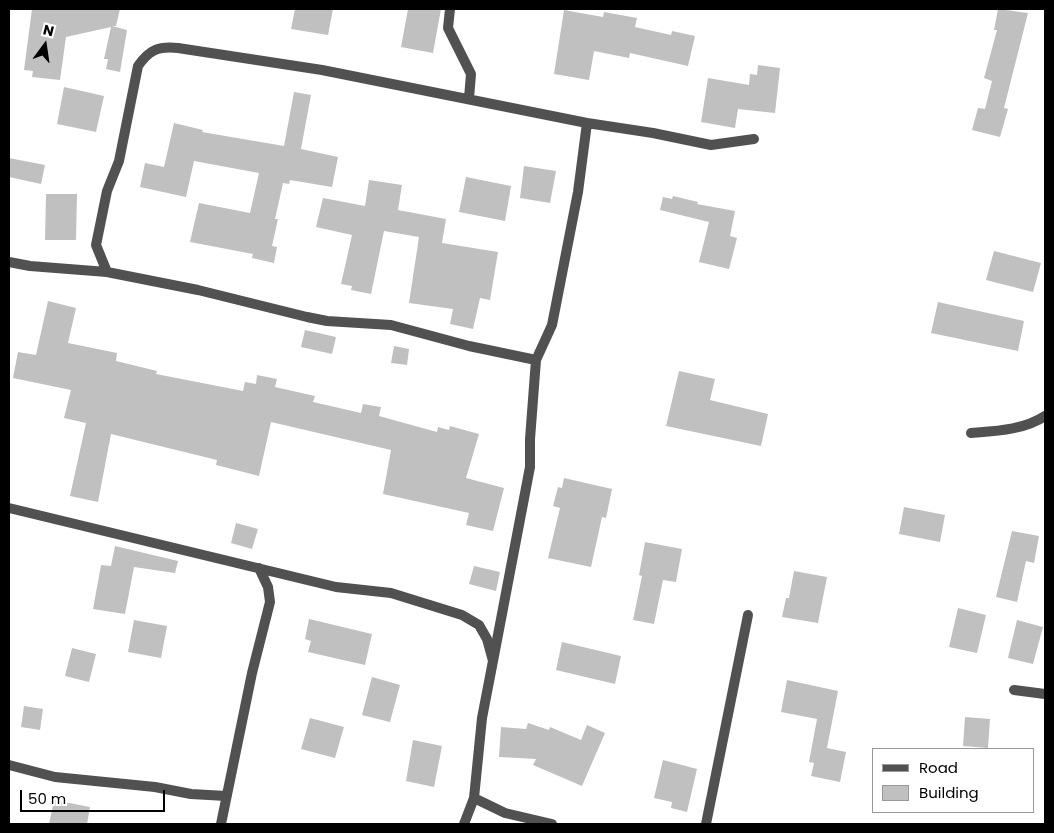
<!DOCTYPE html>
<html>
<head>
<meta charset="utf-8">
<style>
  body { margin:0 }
  #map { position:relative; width:1054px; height:833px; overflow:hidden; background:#fff; font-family:Poppins,sans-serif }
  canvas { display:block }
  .frame { position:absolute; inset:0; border:10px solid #000; pointer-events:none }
  .legend { position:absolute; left:872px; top:748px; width:162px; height:65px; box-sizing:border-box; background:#fff; border:1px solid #999; margin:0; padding:6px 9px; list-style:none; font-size:15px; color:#000 }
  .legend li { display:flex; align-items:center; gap:10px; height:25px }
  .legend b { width:25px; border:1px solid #999 }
  .north { position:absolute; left:20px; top:20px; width:50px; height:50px; -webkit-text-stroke:4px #fff; paint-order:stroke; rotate:14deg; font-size:14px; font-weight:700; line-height:20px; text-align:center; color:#000 }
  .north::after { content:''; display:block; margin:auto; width:18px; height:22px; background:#000; clip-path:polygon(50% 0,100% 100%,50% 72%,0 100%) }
  .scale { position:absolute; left:20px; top:790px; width:145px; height:22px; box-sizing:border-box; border:2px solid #000; border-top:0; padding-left:6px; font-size:15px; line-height:18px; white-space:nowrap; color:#000; -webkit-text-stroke:4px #fff; paint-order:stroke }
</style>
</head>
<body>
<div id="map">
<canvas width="1054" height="833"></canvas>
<div class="frame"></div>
<ul class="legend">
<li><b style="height:6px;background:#515151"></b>Road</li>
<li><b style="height:14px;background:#c0c0c0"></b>Building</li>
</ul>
<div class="north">N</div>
<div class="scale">50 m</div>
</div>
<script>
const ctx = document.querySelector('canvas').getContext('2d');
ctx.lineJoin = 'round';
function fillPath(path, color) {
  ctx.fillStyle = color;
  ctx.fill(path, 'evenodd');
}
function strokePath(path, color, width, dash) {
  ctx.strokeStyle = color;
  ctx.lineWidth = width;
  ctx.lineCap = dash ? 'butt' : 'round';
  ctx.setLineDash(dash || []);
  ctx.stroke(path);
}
fillPath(new Path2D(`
  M32,9H120L116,26H112L127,30L120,72L106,69L108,59H104L111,27L66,37L60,80L32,77L33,71L24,70Z
  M295,9H333L328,35L291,29Z
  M408,9H441L433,53L401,47Z
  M998,9L1028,13L1004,108L1008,109L1000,137L972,130L978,108L985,109L992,81L984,78L997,30H994Z
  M564,10L603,17L604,12L637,18L635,27L671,35L672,31L695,36L688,66L630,53L629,58L594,51L589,80L554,74Z
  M758,65L780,68L775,113L738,109L735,128L701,122L708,78L749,85L750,74L757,75Z
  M64,87L104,96L96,132L57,124Z
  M294,92L311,95L301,149L338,157L332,187L290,180L289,184L283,183L275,219H278L272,246L277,247L274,263L252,258L253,254L190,242L199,203L250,213L259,173L194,161L186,197L140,187L145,163L164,167L174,123L203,130L202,132L284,146Z
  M9,158L45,165L41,184L9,177Z
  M524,166L556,171L550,203L520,198Z
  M466,177L511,186L505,221L459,212Z
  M369,180L402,185L398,210L446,219L442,243L498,252L490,300L480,298L473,329L450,324L453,309L409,303L419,237L384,231L371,294L351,290L352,286L341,284L352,235L316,227L323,198L365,206Z
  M46,194H77L76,240H45Z
  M673,196L698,202L697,204L735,211L730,236L737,238L729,269L699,262L709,222L660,210L663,197L672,199Z
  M994,251L1041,263L1033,292L986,280Z
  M48,301L76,308L68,343L117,353L116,361L157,371L156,374L243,391L245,382L256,384L257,375L277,379L275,387L315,396L313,402L361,413L363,404L381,407L379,416L437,432L438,427L449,430L450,426L479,434L466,478L504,488L493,531L466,525L469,513L383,494L391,450L271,422L259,476L216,465L217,460L111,434L98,502L70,496L86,423L64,418L71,390L13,378L18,352L36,355Z
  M938,302L1024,321L1018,351L931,333Z
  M305,330L336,337L332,354L301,347Z
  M394,346L409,349L407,365L391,363Z
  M679,371L715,379L710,400L768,414L761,446L666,426Z
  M564,478L612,489L606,518L602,517L591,567L548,558L560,508L553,506L558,487L562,488Z
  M904,507L945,515L940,542L899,534Z
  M236,523L258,529L252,549L231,543Z
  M1012,531L1039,536L1034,563L1026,561L1017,602L996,597Z
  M645,542L682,549L676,582L663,580L654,624L633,620L642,576L639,575Z
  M115,546L178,561L175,573L134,567L125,614L93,609L101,565L111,566Z
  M474,566L500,572L496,591L469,584Z
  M794,571L827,577L818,623L782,617L786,598H789Z
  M958,608L986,615L977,653L949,647Z
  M309,619L372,634L365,665L308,652L311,641L305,639Z
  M134,620L167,626L161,658L128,652Z
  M1017,620L1043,627L1033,664L1008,658Z
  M562,642L621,656L615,684L556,670Z
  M72,648L96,654L89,682L65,676Z
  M372,677L400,685L390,722L362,715Z
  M787,680L838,691L827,748L846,752L840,782L811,776L814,763L809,762L817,719L781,712Z
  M24,706L43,709L40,730L21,727Z
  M965,717L990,719L988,748L963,746Z
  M310,718L344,727L335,758L301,749Z
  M528,723L549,730L550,727L581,740L587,725L605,733L582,786L533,765L536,759L499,757L501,727L526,729Z
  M413,740L442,746L434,787L406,781Z
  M663,760L697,769L687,812L671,808L672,802L654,798Z
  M54,800L90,807L87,824H49Z`), '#c0c0c0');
strokePath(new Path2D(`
  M450,9L448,28L471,74L469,98
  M9,262L30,266L107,272L198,290L307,317L327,321L391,325L469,346L536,360L530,439V467L493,661
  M107,272L96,245L107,191L119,161L138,66C149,50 158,46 178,48L322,70L587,123
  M536,360L552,325L578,192L587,123L653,133L711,145L754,139
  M971,433C996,431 1024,430 1045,416
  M9,508L336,587L391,593L462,615L479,625L487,639L493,661L482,718L474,798L464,824
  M1014,690L1045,694
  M9,765L55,777L155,787L191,794L226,796
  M474,798L505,813L552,824
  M221,824L252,673L270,602L268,587L259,568
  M706,824L748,615`), '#515151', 10);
</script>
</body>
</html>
